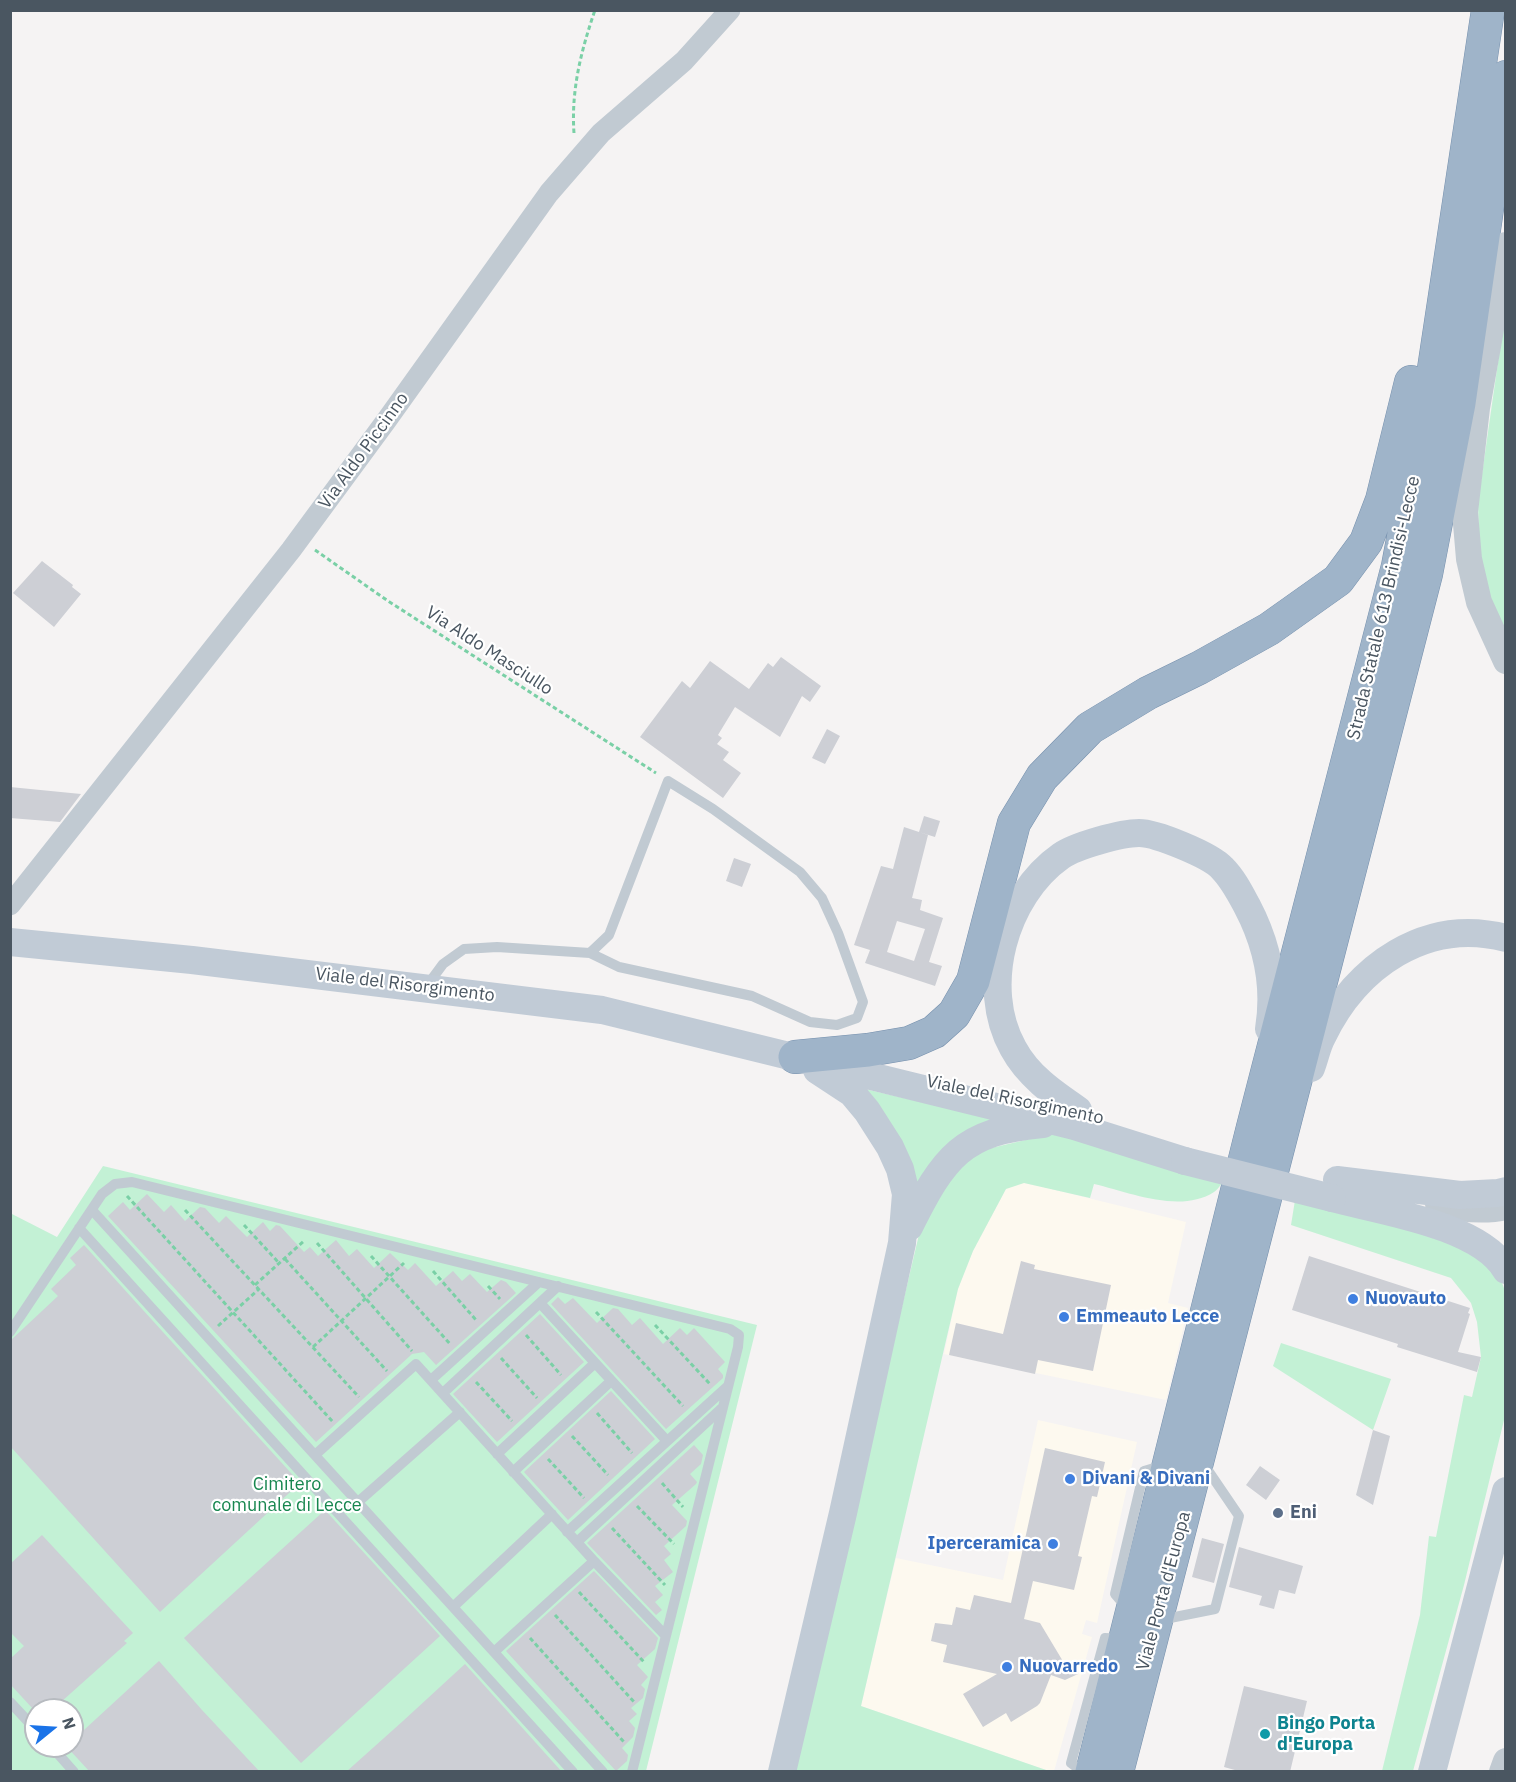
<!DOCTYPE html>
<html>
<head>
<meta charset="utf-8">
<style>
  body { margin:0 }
  #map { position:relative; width:1516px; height:1782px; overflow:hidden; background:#f5f3f3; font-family:"IBM Plex Sans",sans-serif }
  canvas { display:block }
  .frame { position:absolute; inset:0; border:12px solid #4a5661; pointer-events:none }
  .north { position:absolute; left:24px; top:1698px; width:60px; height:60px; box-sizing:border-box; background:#fff; border:2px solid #b7bbc0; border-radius:50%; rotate:72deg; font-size:16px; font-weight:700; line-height:24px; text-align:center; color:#4a5661 }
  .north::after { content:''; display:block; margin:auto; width:21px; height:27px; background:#1a73e8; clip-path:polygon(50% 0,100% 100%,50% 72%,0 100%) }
</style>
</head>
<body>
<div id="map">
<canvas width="1516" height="1782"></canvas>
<div class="frame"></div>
<div class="north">N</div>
</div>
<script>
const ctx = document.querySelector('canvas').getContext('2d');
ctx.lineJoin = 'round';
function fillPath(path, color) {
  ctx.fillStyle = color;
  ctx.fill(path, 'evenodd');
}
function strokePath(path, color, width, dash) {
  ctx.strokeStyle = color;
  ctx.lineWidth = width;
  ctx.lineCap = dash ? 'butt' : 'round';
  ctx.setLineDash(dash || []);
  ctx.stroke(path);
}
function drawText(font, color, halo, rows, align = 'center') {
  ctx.font = font + ' "IBM Plex Sans",sans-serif';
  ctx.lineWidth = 4.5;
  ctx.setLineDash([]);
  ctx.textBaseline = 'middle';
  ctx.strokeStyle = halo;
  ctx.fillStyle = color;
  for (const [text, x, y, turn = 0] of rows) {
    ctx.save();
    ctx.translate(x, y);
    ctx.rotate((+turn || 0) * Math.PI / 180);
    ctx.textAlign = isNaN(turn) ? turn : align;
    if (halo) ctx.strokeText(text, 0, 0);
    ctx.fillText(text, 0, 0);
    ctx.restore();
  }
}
fillPath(new Path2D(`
  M1017,1183H1024L1043,1187L1186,1222L1168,1303L1188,1308L1166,1400L944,1354L958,1289L973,1251L1006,1189Z
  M1038,1420L1137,1442L1097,1623L1086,1620L1082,1634L1092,1637L1054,1771H1049L861,1706L896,1558L1003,1580Z`), '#fdf9ef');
fillPath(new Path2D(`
  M1505,313V639L1486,589L1479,547L1478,502Z
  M865,1089L994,1119L916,1194Z
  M1051,1134L1226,1177C1222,1182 1219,1189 1214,1192C1180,1214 1129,1192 1094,1184L1090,1198L1024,1183L1006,1189L973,1251L958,1289L861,1706L1049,1771L792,1772L921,1226L934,1195L974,1152Z
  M103,1166L757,1325L646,1771H11L10,1213L57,1237ZM36,1710H72V1746H36Z
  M1296,1194L1472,1249L1501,1280L1505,1291V1416L1464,1585L1413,1771H1382L1420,1615L1429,1536L1436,1537L1464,1395L1472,1397L1481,1357L1477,1322L1471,1303L1451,1278L1291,1225Z
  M1281,1343L1391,1379L1373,1430L1273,1366Z`), '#c3f1d5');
fillPath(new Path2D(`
  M42,561L73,585L72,587L81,594L54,627L13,593Z
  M781,657L821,686L810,702L802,696L780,737L735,707L718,735L722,738L717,744L729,752L723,760L741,773L723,798L640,737L682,681L690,688L710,661L749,689L768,663L773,667Z
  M827,729L840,736L825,764L812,758Z
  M10,787L81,794L60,822L10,818Z
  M924,816L940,821L935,837L919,832Z
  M904,827L928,835L912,898L922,900L920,910L943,918L929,962L942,966L935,986L865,963L870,950L854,945L881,866L893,869ZM897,921L925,929L914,961L887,952Z
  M734,858L751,864L742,887L726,881Z
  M147,1194L164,1212L171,1205L185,1221L200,1207L205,1208L219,1223L226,1216L247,1237L263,1222L270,1231L276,1225L280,1226L304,1252L310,1247L318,1256L336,1240L349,1256L357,1249L374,1268L390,1253L408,1270L415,1263L436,1286L453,1271L462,1281L470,1274L487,1292L501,1280L506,1282L516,1293L436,1365L424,1352L412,1354L316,1442L108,1216L123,1202L130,1210Z
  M84,1245L300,1483L160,1612L10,1446V1341L58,1296L51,1289L76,1265L70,1258Z
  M1309,1256L1470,1308L1468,1313L1470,1314L1458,1352L1481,1357L1477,1372L1397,1347L1398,1344L1292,1310Z
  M1021,1261L1035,1265L1034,1269L1111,1285L1093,1371L1038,1360L1035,1374L949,1355L956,1323L1003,1334Z
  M558,1297L565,1304L573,1298L597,1323L613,1308L618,1309L632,1325L640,1318L663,1344L680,1328L687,1335L694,1328L725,1362L718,1369L723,1375V1378L666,1429L551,1304Z
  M540,1314L584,1362L497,1442L453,1394Z
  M611,1391L655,1439L568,1520L524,1472Z
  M1373,1430L1390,1436L1373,1505L1356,1495Z
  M694,1445L703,1455L701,1464L690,1474L697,1482L696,1484L672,1505L687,1521L686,1526L664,1546L671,1554L664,1560L673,1572L655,1586L663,1595L655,1602L662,1610L656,1615L587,1543Z
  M1045,1448L1105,1462L1097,1497L1092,1496L1078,1556L1082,1557L1074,1590L1033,1581L1024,1619L1040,1623L1064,1663L1073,1666L1078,1674L1065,1680L1051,1675L1040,1703L1037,1706L1011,1722L1006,1713L983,1727L963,1694L997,1674L943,1662L947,1645L931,1641L935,1623L952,1625L956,1607L970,1610L974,1595L1011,1603Z
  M1260,1466L1280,1480L1266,1500L1246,1485Z
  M325,1510L440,1636L301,1763L184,1638Z
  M42,1535L133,1633L124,1641L127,1643L52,1710H34L10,1684V1659L24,1646L10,1632V1564Z
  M1202,1538L1224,1544L1214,1583L1192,1577Z
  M1239,1547L1303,1566L1295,1594L1279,1590L1274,1609L1259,1605L1262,1596L1229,1587Z
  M594,1571L658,1638L655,1649L637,1665L648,1677L641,1685L645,1689L643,1698L631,1708L637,1714L629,1721L635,1728L633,1737L622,1748L628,1755L627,1761L616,1771L506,1651Z
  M159,1661L202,1710L260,1772H90L66,1746H72V1741Z
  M465,1664L562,1772H346L403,1721Z
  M1244,1686L1307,1701L1290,1772H1242L1224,1767Z`), '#cdcfd5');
const trunk = new Path2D(`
  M795,1057L868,1050L909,1043L934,1032L954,1014L973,981L1014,823L1042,777L1090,728L1148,693L1199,668L1269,629L1338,580L1366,542L1382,500L1411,382
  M1092,1772L1253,1127L1398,566L1430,395L1488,10
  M1117,1772L1426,574L1459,403L1506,77`);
strokePath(trunk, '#7690ad', 34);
strokePath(new Path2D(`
  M574,133C571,90 581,51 595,10
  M315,550L388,601L656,773
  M127,1196L333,1422
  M185,1210L359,1397
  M244,1225L279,1263
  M317,1243L412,1351
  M371,1256L451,1345
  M285,1259L387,1371
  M433,1271L476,1320
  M255,1285L305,1240
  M488,1286L500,1299
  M596,1312L683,1406
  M655,1325L710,1384
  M218,1326L259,1289
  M526,1335L561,1375
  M313,1347L404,1263
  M501,1358L537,1398
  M476,1382L512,1421
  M597,1413L632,1453
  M572,1436L608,1475
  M548,1459L584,1498
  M662,1483L683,1507
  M637,1506L674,1544
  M612,1528L665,1585
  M579,1592L644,1662
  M555,1615L635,1703
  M530,1638L624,1742`), '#7ad0a6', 3, [4.5, 3]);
strokePath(new Path2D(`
  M426,987L443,964L464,949L497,947L590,953L609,935L668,781L713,809L800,872L822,898L838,933L863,1002L857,1018L837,1025L810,1022L752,996L619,967L590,953
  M92,1210L603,1772
  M79,1228L573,1772
  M540,1303L667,1441
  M10,1332L102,1194L115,1184L132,1182L730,1329L739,1335L738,1347L632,1772
  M431,1380L539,1282
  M443,1393L558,1286
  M497,1454L595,1363
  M315,1455L416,1364L594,1561L666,1636
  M513,1472L611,1381
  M358,1502L460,1412
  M567,1532L728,1386
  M577,1542L722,1408
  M453,1607L552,1514
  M1126,1607L1115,1594L1144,1471L1164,1465
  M1160,1620L1215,1609L1239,1516L1203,1463
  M494,1652L594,1561
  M10,1702L36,1730
  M51,1746L74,1772
  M1083,1772L1071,1763L1105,1638L1122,1639`), '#c1cad2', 10);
strokePath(new Path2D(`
  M10,905L291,550L386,421L549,193L601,133L684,61L730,10`), '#c1cad2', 21);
strokePath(new Path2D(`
  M1506,245L1477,408L1465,512L1469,559L1479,602L1506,661
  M1438,1204C1459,1209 1484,1212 1506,1207
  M1502,1772L1506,1761`), '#c1cad2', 26);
strokePath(new Path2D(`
  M10,942L192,960L602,1010L1074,1126L1185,1161
  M1311,1068C1315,1058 1317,1046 1322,1037C1356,966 1426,917 1506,938
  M1078,1110C1053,1093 1028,1076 1013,1048C979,987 1004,896 1061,856C1075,846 1121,833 1139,833C1156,833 1210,855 1222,868C1233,879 1240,893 1247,906C1267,944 1276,986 1269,1029
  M1337,1180L1460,1195L1498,1193L1506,1191
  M1332,1198C1381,1211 1480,1225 1506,1270
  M909,1227C944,1157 962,1131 1043,1124
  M782,1772L843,1513L902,1243L906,1194L900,1169L890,1147L867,1111L852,1093L817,1070
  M1432,1772L1506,1491`), '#c1cbd6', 28);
strokePath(trunk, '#9fb4c9', 33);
strokePath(new Path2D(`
  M1185,1161L1332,1198`), '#c1cbd6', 28);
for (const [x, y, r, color] of [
  [1353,1299,6,"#3f7fe0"],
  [1064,1317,6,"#3f7fe0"],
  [1070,1479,6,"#3f7fe0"],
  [1278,1513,6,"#5c6f8a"],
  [1053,1544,6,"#3f7fe0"],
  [1007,1667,6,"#3f7fe0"],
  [1265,1734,6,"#0f9aa8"]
]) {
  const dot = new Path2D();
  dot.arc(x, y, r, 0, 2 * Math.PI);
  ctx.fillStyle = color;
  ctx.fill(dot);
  strokePath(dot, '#fff', 2);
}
drawText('18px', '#4a5661', '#fff', [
  ["Via Aldo Piccinno",364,451,-54],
  ["Strada Statale 613 Brindisi-Lecce",1384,608,-77],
  ["Via Aldo Masciullo",489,651,33],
  ["Viale del Risorgimento",405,985,7],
  ["Viale del Risorgimento",1015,1100,12],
  ["Viale Porta d'Europa",1164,1591,-75]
]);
drawText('bold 18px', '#366cbe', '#fff', [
  ["Nuovauto",1365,1299],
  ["Emmeauto Lecce",1076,1317],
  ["Divani & Divani",1082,1479],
  ["Iperceramica",1041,1544,"right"],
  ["Nuovarredo",1019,1667]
], 'left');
drawText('18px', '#17864f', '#fff', [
  ["Cimitero",287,1485],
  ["comunale di Lecce",287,1506]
]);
drawText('bold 18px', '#4e5e75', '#fff', [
  ["Eni",1290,1513]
], 'left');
drawText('bold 18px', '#0d838f', '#fff', [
  ["Bingo Porta",1277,1724],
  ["d'Europa",1277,1745]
], 'left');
</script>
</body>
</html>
